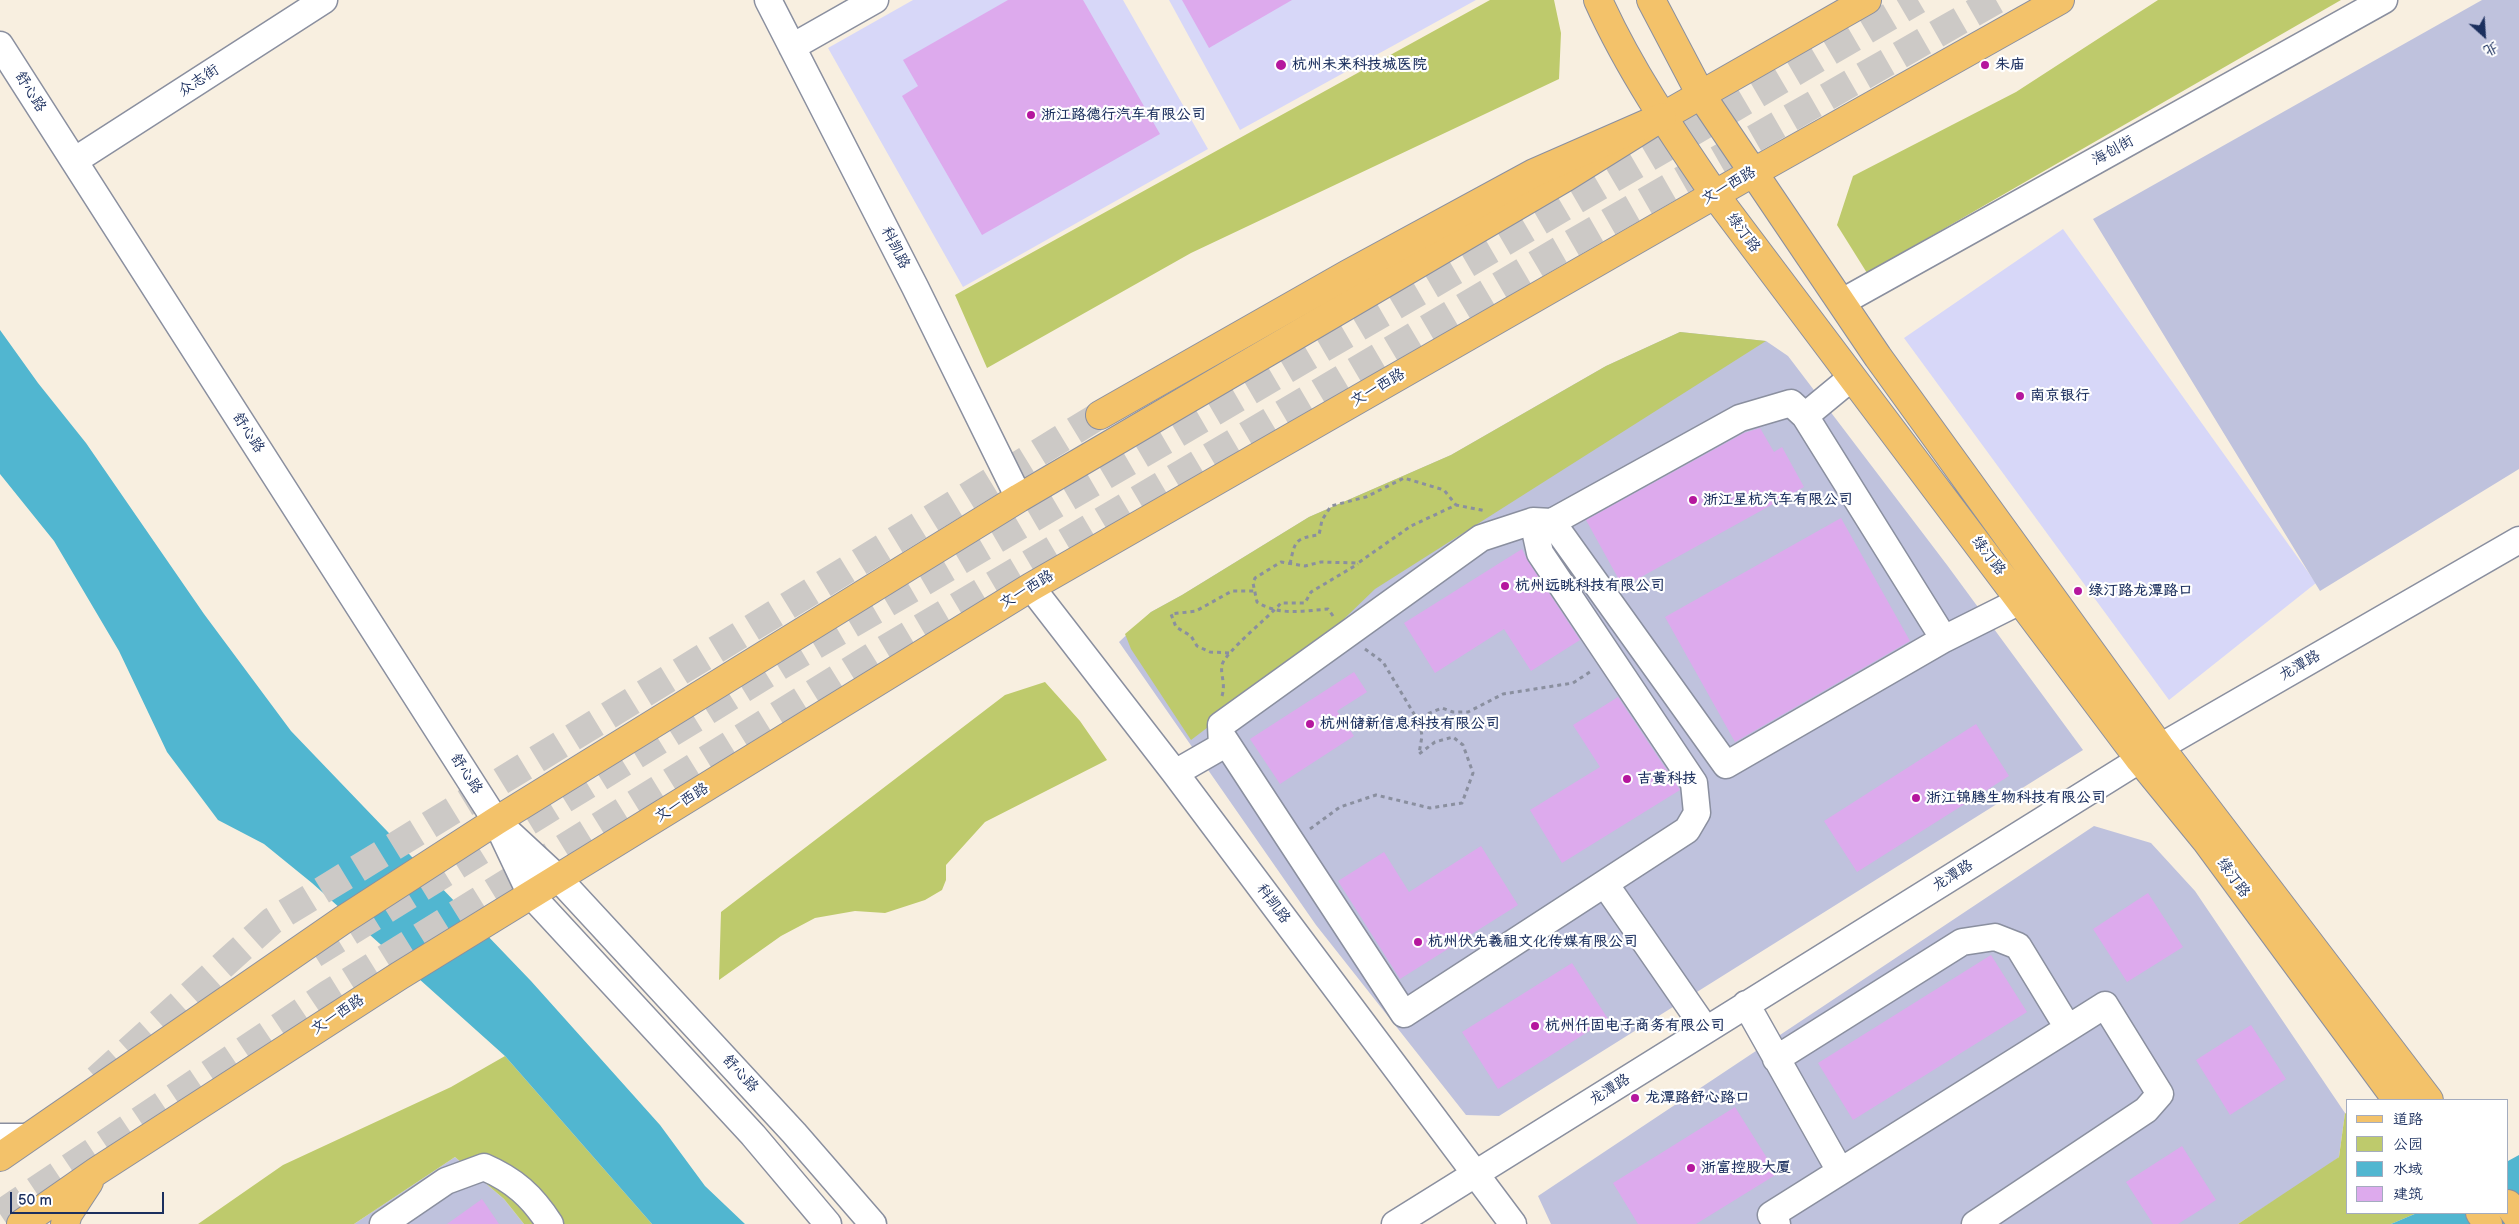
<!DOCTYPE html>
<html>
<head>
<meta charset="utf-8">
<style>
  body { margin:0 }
  #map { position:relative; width:2519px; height:1224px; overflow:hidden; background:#f8efe0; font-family:"Balsamiq Sans","LXGW WenKai TC",sans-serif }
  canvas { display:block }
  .legend { position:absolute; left:2346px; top:1099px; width:162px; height:115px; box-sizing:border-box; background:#fff; border:1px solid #a4acbf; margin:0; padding:6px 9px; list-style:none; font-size:15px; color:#1b2f5e }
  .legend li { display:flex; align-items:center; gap:10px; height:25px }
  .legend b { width:25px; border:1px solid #a4acbf }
  .north { position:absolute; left:2459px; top:10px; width:50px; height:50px; -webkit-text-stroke:4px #fff; paint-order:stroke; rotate:154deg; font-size:14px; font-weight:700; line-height:20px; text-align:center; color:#1b2f5e }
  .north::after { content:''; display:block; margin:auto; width:18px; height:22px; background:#1b2f5e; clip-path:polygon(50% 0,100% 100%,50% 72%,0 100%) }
  .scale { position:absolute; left:10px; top:1192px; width:154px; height:22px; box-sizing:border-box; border:2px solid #1b2f5e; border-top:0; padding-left:6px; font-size:15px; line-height:18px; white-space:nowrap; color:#1b2f5e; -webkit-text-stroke:4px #fff; paint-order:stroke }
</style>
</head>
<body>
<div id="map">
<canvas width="2519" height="1224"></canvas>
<ul class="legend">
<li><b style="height:6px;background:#f3c26a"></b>道路</li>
<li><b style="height:14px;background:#beca6c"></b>公园</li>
<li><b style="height:14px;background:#51b6d0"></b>水域</li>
<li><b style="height:14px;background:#ddaaed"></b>建筑</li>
</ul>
<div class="north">北</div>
<div class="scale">50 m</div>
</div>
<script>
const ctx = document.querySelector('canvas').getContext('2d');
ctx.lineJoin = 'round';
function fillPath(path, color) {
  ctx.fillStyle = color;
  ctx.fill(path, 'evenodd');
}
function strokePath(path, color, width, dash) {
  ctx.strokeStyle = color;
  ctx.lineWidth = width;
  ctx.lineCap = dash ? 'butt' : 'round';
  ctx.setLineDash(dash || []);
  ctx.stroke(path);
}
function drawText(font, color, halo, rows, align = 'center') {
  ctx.font = font + ' "Balsamiq Sans","LXGW WenKai TC",sans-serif';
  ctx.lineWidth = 4.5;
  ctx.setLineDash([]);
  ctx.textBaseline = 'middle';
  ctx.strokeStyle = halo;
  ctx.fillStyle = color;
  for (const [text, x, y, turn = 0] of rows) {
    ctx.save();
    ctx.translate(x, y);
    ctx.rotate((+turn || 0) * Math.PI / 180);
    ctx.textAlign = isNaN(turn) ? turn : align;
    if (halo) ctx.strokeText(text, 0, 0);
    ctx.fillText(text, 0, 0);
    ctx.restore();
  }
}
fillPath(new Path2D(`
  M913,0H1123L1208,149L963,287L828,48Z
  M1169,0H1476L1240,130Z
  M2063,229L2316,583L2169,700L1904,338Z`), '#d7d7f8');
fillPath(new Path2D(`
  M2482,0H2519V469L2320,591L2093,219Z
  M1680,332L1766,341L1788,356L1947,565L2083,750L1499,1116L1466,1115L1316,925L1119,642L1151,612L1182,595L1309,517L1451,455L1606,366Z
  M2094,826L2151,843L2195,891L2345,1113L2339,1157L2322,1170L2238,1224H1551L1538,1196Z
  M455,1157L504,1199L524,1224H354Z`), '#bfc2dd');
fillPath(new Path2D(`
  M1490,0H1554L1561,33L1559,79L1191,253L987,368L955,295Z
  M2158,0H2341L1867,273L1837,225L1853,176L2016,92Z
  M1680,332L1766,341L1375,589L1318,644L1191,740L1131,649L1125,634L1151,612L1182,595L1309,517L1451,455L1606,366Z
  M1045,682L1080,721L1107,760L985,822L946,865V880L942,890L925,900L885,913L855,911L815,918L781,936L719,980L721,912L1005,695Z
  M505,1056L652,1224H524L504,1199L455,1157L354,1224H198L283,1165L451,1087Z
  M2345,1113L2348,1115V1213H2417L2391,1224H2238L2339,1157Z`), '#beca6c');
fillPath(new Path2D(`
  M0,330L38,383L86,443L204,614L291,731L531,981L660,1125L705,1186L745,1224H652L505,1056L312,883L264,844L218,820L167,752L119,651L54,541L0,474Z
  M2519,1155V1224H2391L2417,1213H2508V1161Z`), '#51b6d0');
fillPath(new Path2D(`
  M1008,0H1083L1160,134L982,235L902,96L918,86L903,60Z
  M1182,0H1292L1209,48Z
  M1760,428L1774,452L1782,447L1804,487L1623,587L1586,520L1744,433Z
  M1841,518L1910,641L1735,742L1665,617Z
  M1522,549L1528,561L1580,640L1531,671L1504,629L1435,673L1404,623Z
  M1354,672L1367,692L1337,711L1354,736L1280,784L1250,739Z
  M1618,697L1680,790L1562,863L1530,810L1600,767L1573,725Z
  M1976,724L2009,776L1857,872L1824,821Z
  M1481,846L1518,905L1400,979L1338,881L1384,852L1409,892Z
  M2148,893L2183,947L2127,982L2093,929Z
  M1991,955L2027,1012L1853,1120L1818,1063Z
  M1572,963L1608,1019L1498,1089L1462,1032Z
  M2251,1025L2286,1079L2230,1115L2196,1060Z
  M1735,1107L1777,1174L1696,1224H1638L1613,1183Z
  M2182,1146L2216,1200L2178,1224H2153L2126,1182Z
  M482,1199L499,1224H447Z`), '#ddaaed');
strokePath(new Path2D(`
  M314,954L780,666L1918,0
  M97,1079L272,921L1100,415
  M0,1214L328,994L878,653L1558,251L1996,0`), '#ccc9c6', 28, [28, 14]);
const minor = new Path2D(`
  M768,0L915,287L1019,498
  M0,45L496,821L531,895L753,1135L828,1224
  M792,47L875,0
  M74,161L324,0
  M1842,302L2384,0
  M1805,416L1944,639L2022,600
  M1552,522L1726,765L1944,639
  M1031,587L1175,773L1513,1224
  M1222,736L1404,1014L1687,830L1697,813L1694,783L1540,553L1533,521
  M1175,773L1222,746L1221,725L1481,538L1533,521L1552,522L1740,418L1791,403L1805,416L1851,378
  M506,830L559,879L794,1133L873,1224
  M1605,884L1706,1030
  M1746,1004L1840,1171
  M1776,1059L1962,942L1995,937L2018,946L2068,1028
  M0,1137H28
  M383,1224L446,1181L484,1167C514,1180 532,1196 550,1224
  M1395,1224L2160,747L2519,540
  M1777,1224L1771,1215L2105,1005L2160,1094L2146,1110L1975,1224`);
const major = new Path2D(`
  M1598,0C1629,69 1672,132 1715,195L2140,760L2207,842L2397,1100
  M1651,0L1701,95L1878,357L2160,747L2429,1100
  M0,1157L343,920L496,821L1019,498L1566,177L1662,117L1867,0
  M2508,1204L2519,1219
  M2480,1213L2488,1224
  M21,1224L97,1171L399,976L1031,587L1754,172L2060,0
  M65,1224L68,1214L89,1182`);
const highway = new Path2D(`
  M1100,415L1348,274L1534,173L1662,117`);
strokePath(minor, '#8a8f9f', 29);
strokePath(major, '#8a8f9f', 30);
strokePath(highway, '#8a8f9f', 30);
strokePath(new Path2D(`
  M1290,564C1295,541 1295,538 1319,535L1322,520L1331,506L1366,497L1404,478L1444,490L1456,505
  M1333,616L1328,609C1303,611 1279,616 1257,602L1253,583L1255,578L1281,562L1305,566L1321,562L1358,563L1411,526L1456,505L1486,511
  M1365,649L1383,662L1420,724
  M1229,653L1210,652L1197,646L1191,636L1176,627L1171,614L1196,611L1232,591H1254
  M1222,696C1226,683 1220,675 1222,665C1225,652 1269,617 1281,603H1305L1311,592L1358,564
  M1310,829L1340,807L1376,795L1430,808L1462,803L1473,773L1463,745L1453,737L1435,742L1419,754L1422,736L1420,724L1427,714L1442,708L1453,712H1468L1503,694L1573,683L1593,670`), '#8a8f9f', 3, [4, 4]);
strokePath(minor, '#fff', 26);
strokePath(major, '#f3c26a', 28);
strokePath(highway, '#f3c26a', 28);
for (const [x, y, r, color] of [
  [1281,65,6,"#b5179e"],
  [1985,65,5,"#b5179e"],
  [1031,115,5,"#b5179e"],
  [2020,396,5,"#b5179e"],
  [1693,500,5,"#b5179e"],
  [1505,586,5,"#b5179e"],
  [2078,591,5,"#b5179e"],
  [1310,724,5,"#b5179e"],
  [1627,779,5,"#b5179e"],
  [1916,798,5,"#b5179e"],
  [1418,942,5,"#b5179e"],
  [1535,1026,5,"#b5179e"],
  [1635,1098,5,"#b5179e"],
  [1691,1168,5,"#b5179e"]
]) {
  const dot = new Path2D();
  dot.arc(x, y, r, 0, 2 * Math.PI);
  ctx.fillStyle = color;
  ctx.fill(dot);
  strokePath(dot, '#fff', 2);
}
drawText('bold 15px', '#1b2f5e', '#fff', [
  ["杭州未来科技城医院",1292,65],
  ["朱庙",1995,65],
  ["浙江路德行汽车有限公司",1041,115],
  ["南京银行",2030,396],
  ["浙江星杭汽车有限公司",1703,500],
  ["杭州远眺科技有限公司",1515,586],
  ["绿汀路龙潭路口",2088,591],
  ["杭州储新信息科技有限公司",1320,724],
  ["吉黄科技",1637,779],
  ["浙江锦腾生物科技有限公司",1926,798],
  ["杭州伏先羲祖文化传媒有限公司",1428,942],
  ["杭州仟固电子商务有限公司",1545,1026],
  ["龙潭路舒心路口",1645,1098],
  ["浙富控股大厦",1701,1168]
], 'left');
drawText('15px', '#1b2f5e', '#fff', [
  ["众志街",199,81,-33],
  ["舒心路",30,92,58],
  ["海创街",2113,151,-29],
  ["文一西路",1729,186,-30],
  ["绿汀路",1743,233,53],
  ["科凯路",895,248,63],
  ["文一西路",1378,388,-30],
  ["舒心路",248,433,57],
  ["绿汀路",1988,556,52],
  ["文一西路",1027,590,-31],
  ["龙潭路",2300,666,-30],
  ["舒心路",466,774,57],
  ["文一西路",682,803,-32],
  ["龙潭路",1953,876,-32],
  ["绿汀路",2233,878,54],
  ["科凯路",1273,904,53],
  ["文一西路",338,1015,-33],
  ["舒心路",740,1074,47],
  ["龙潭路",1610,1090,-32]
]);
</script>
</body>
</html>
